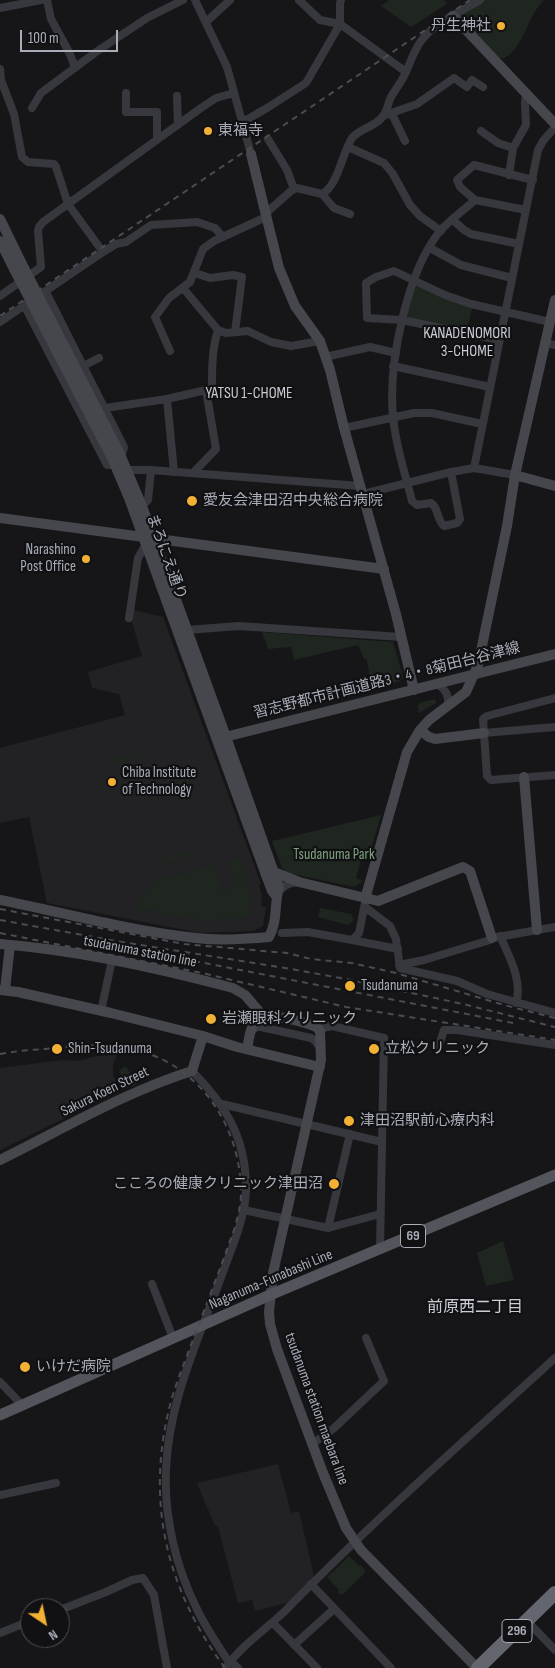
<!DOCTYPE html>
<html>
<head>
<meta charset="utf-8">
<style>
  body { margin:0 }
  #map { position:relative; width:555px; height:1668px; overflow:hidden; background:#161618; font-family:"Sofia Sans Condensed",sans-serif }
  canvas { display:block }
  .north { position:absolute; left:20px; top:1598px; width:50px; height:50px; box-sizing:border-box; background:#111113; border:1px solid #4d4f55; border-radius:50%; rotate:146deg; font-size:14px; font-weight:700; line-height:20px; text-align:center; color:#a8adb8 }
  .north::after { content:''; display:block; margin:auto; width:18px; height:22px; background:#f2b134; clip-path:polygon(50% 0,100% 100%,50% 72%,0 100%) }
  .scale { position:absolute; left:20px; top:30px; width:98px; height:22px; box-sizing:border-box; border:2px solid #a8adb8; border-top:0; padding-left:6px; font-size:15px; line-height:18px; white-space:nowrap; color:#a8adb8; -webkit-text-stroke:4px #111113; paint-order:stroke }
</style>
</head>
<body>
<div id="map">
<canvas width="555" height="1668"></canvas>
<div class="north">N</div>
<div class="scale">100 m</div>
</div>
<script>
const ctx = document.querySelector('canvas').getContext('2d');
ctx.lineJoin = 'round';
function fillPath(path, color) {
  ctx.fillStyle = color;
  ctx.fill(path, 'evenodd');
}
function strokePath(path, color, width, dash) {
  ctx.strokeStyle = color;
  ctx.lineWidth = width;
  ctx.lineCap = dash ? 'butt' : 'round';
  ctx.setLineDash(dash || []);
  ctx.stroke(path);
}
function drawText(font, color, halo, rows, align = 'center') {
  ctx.font = font + ' "Sofia Sans Condensed","Noto Sans JP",sans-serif';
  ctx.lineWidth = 4.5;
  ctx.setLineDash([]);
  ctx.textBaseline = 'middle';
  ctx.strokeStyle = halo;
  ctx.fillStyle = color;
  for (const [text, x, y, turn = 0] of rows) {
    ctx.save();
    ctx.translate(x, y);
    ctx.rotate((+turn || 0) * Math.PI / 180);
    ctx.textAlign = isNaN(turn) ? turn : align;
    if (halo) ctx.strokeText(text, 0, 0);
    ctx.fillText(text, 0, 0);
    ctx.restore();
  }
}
fillPath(new Path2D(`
  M134,610L163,617L261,884L259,885L262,896L261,906L266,907L263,926L253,931L200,933L47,903L29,817L0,823V748L125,715L119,694L92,688L88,672L142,656L132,622Z
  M117,1054L113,1065V1075L120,1091L0,1150V1068L62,1060L79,1061L92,1057Z
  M278,1464L291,1513L299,1511L314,1576L291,1602L255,1611L252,1600L238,1603L218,1527L215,1526L197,1483Z`), '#222225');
fillPath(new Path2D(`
  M389,0H444L447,4L411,27L381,6Z
  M482,0H544C541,4 537,8 534,13C524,30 521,49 503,59C485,52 469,31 460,15Z
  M418,286L472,308L467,330L409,319L406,313L412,288Z
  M262,632L393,642L403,677L400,681L376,688L373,676H370L366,659H364L358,645L294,660L291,647L268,649Z
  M435,699L436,703L419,713L418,706L419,703Z
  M137,754L140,756L144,772L140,770V761L134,757L127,759L123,766L112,759Z
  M145,776L150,797L143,798L135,793Z
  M189,779L191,787L157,795L152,792L151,788Z
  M381,815L369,856H362L356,878L363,881L354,887L288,873L282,868L272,841Z
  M190,850L196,854L160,864L163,857Z
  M240,858L252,896L250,917L203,921L135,907L156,881L215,865L222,891L235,887L229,861Z
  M320,908L351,914L354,920L348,925L318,917Z
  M124,1067H126L137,1084L134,1086H125L121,1077L120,1070Z
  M503,1241L514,1280L486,1286L477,1253Z
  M349,1556L360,1566L361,1565L366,1572L342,1595L337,1592L339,1590L327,1577Z`), '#1e261f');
strokePath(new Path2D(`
  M47,0L51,19L69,52L75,67
  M195,0L227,67L251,154
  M299,0L320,20L340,24L406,72
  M0,8L41,0
  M206,22L230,0
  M0,69L1,80L14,114L22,157L28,162L54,164L56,167L68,204L103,252
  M126,93V112H157V139
  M177,96L178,125
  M32,108L41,93L96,52L147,18L183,0
  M392,114L405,141
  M383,116L417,104L454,78L467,87L472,80L483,87
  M243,122L267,108L306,83L340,24V3L341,0
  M481,131L498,143L513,148
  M268,139L287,170L294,189
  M348,147L384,163L393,174L410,205L420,216L441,231
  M509,175L513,148L526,125L525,103L526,93
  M322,194C338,186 342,153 352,138C360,128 376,127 383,116C387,111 388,104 390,99C394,91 400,84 404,76C410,64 413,52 421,41C433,24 461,11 480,0
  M526,210L475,200L460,187L457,180L474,165L533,180
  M265,214L292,190L297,188L322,194L334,208L350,214
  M453,220L464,230L471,234L519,244
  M430,248L461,265L512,278
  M195,273L210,278L233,275L242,277L235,332
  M183,288L218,330L226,333L248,331L271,342L291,346L320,341
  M46,292L124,447L121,457
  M0,296L41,267L38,231L39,227L43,222L201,108L216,98L234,93
  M24,305L107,465H116
  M0,322L103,252L116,244L126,242L151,225L197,222L215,228L223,237
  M499,340L402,320L367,318L366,283L376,277L394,271L445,295L471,304L550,322
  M546,343L555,345
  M170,351L155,317L169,298L190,282L203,249L207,246L214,241L266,217
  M325,357L370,347L396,353
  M83,366L99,358
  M393,366L490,387
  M167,399L174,472
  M105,408L167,399L206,390L212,387C212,367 212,349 218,330
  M344,428L414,413H432L482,424
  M474,468L538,150L543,141L555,127
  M127,470H151L148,500L142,506
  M151,470L360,486
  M451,472L460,519L457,523L444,526C436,519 439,508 431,503L417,505L412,501C405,473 395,444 393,416C388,364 407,270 441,230C451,219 464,210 475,200
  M193,473L216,449L206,390
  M363,494L451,472L474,468L515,475
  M129,618L138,558L146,544
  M187,630L239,626L401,637
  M436,684C446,689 449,695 448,706
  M555,698L487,716L483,719L487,776L491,780L555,775
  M484,733L555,727
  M277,894C283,886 288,883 298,882
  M365,907L390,926L396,939L400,968L457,981L487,994L555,1013
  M282,933L308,932L352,940L359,933L365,903
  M500,936C509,956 523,981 516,1003
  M352,940L398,949
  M399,965L424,960L490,940L492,938L555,927
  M101,1011L112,960
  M319,1029L332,1026L384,1038L380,1249
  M251,1031L257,1027H261L311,1038L316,1042L321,1050
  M438,1049L444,1030H457L555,1045
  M192,1071C225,1104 245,1137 246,1184C247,1214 233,1244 223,1272C200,1336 168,1402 166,1471C164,1517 176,1567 196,1607C205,1627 217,1644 229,1662
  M222,1104L382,1142
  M244,1210L328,1228L380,1214
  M328,1228L350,1134
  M152,1284L173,1338
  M0,1382L22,1405
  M312,1444L333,1429L384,1381L366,1338
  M0,1495L56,1483
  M311,1584L391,1668
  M60,1610L106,1592L132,1580L143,1578L154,1595L167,1668
  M527,1621L555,1650
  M273,1623L317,1668
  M0,1633L30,1621
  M294,1645L334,1609
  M230,1661L238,1668
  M226,1668C236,1650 270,1626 286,1610C372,1522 464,1441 555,1358`), '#37383d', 8);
strokePath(new Path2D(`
  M453,16L555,124
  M251,154L279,268L295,306L320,341L330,370L344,428L396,614L414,690
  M0,219L22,264
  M0,241L14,269
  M112,458L129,498L266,875L272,891L276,896
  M515,475L555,486
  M0,518L384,569
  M420,730L429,737L435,739L484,733
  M221,738L555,654
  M524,777L537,930
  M274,872L299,882L378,901L463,867L470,871L492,938
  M365,899L407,752L420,730L429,720L466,692L478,665L507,526L515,475L555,300
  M0,900C65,913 130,931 196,938C220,941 245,939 269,937C278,921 274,904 279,887L226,737L142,506L119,452
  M0,944C78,950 158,968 233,988L245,995L263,1016
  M0,990L18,992L111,1013L203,1036L237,1047L320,1067
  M5,990L10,945
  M247,1049C249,1039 250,1024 260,1017C267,1013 306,1022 314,1026C317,1027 318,1028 320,1031L321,1060L273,1273L269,1312L270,1324L277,1349L323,1473L346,1528L361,1550L477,1668
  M0,1160C63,1129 125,1092 192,1071L203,1036`), '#45474d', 10);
strokePath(new Path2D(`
  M0,1415L270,1295L555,1175`), '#53555c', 11);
strokePath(new Path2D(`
  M478,1668L555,1593`), '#63666e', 14);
strokePath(new Path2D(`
  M0,316L470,0
  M0,909L184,944L287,953L311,959L352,963L396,973L504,1005L555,1018
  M0,920L110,940L291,969L351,980L463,1004L555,1027
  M0,933L202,973L346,1007L555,1040
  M194,961L513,1023
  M0,1054C15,1051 30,1050 45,1049C72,1046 103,1043 129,1048C198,1062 241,1125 241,1193C241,1204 238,1216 235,1227C222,1264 208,1300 194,1337C185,1361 175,1385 169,1409C146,1504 167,1590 225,1668`), '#4a4c52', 2, [6, 5]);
strokePath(new Path2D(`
  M22,264L119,452
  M14,269L112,458`), '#45474d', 10);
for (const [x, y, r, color] of [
  [501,26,5,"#f2b134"],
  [208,131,5,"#f2b134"],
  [192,501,6,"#f2b134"],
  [86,559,5,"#f2b134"],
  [112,782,5,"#f2b134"],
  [350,986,6,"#f2b134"],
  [211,1019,6,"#f2b134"],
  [57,1049,6,"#f2b134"],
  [374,1049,6,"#f2b134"],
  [349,1121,6,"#f2b134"],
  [334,1184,6,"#f2b134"],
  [25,1367,6,"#f2b134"]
]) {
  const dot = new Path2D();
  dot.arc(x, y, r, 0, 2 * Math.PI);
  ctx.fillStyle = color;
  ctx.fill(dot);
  strokePath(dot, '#111113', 2);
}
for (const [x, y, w] of [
  [413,1236,25],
  [517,1631,30]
]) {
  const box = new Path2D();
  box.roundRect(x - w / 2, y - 11.5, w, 23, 4);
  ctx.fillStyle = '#111113';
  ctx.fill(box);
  strokePath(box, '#a8adb8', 1);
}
drawText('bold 14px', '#a8adb8', null, [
  ["69",413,1236],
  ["296",517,1631]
]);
drawText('15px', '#a8adb8', '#111113', [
  ["丹生神社",491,26,"right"],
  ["東福寺",218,131],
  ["愛友会津田沼中央総合病院",203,501],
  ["Narashino",76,550,"right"],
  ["Post Office",76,567,"right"],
  ["Chiba Institute",122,773],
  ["of Technology",122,790],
  ["Tsudanuma",361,986],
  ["岩瀬眼科クリニック",222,1019],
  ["Shin-Tsudanuma",68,1049],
  ["立松クリニック",385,1049],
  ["津田沼駅前心療内科",360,1121],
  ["こころの健康クリニック津田沼",323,1184,"right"],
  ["いけだ病院",36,1367]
], 'left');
drawText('15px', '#a8adb8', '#111113', [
  ["まろにえ通り",166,557,70],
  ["習志野都市計画道路3・4・8菊田台谷津線",387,681,-14],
  ["tsudanuma station line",140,952,11],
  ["Sakura Koen Street",105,1092,-26],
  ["Naganuma-Funabashi Line",271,1280,-23],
  ["tsudanuma station maebara line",316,1409,70]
]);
drawText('15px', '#7fa381', '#111113', [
  ["Tsudanuma Park",334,855]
]);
drawText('16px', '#c9ccd4', '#111113', [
  ["KANADENOMORI",467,334],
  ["3-CHOME",467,352],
  ["YATSU 1-CHOME",249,394],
  ["前原西二丁目",475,1308]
]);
</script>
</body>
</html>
